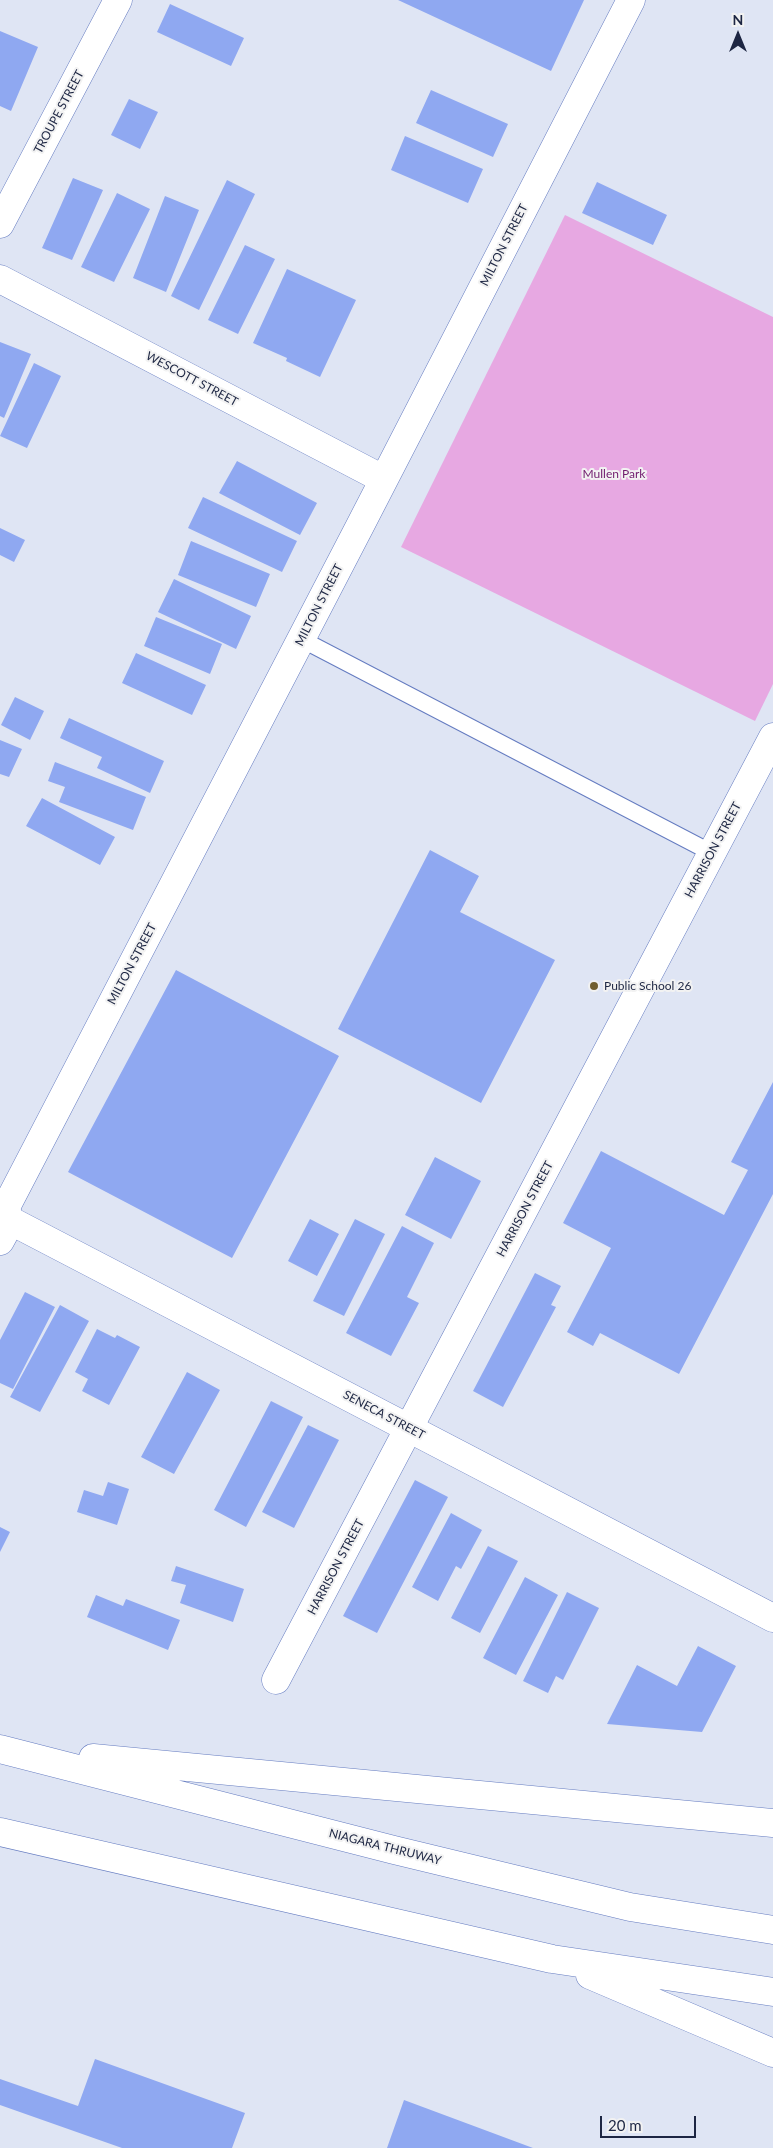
<!DOCTYPE html>
<html>
<head>
<meta charset="utf-8">
<style>
  body { margin:0 }
  #map { position:relative; width:773px; height:2148px; overflow:hidden; background:#dfe5f4; font-family:Lato,sans-serif }
  canvas { display:block }
  .north { position:absolute; left:713px; top:10px; width:50px; height:50px; -webkit-text-stroke:4px #f2f2f2; paint-order:stroke; rotate:0deg; font-size:14px; font-weight:700; line-height:20px; text-align:center; color:#1d2643 }
  .north::after { content:''; display:block; margin:auto; width:18px; height:22px; background:#1d2643; clip-path:polygon(50% 0,100% 100%,50% 72%,0 100%) }
  .scale { position:absolute; left:600px; top:2116px; width:96px; height:22px; box-sizing:border-box; border:2px solid #1d2643; border-top:0; padding-left:6px; font-size:15px; line-height:18px; white-space:nowrap; color:#1d2643; -webkit-text-stroke:4px #f2f2f2; paint-order:stroke }
</style>
</head>
<body>
<div id="map">
<canvas width="773" height="2148"></canvas>
<div class="north">N</div>
<div class="scale">20 m</div>
</div>
<script>
const ctx = document.querySelector('canvas').getContext('2d');
ctx.lineJoin = 'round';
function fillPath(path, color) {
  ctx.fillStyle = color;
  ctx.fill(path, 'evenodd');
}
function strokePath(path, color, width, dash) {
  ctx.strokeStyle = color;
  ctx.lineWidth = width;
  ctx.lineCap = dash ? 'butt' : 'round';
  ctx.setLineDash(dash || []);
  ctx.stroke(path);
}
function drawText(font, color, halo, rows, align = 'center') {
  ctx.font = font + ' Lato,sans-serif';
  ctx.lineWidth = 4;
  ctx.setLineDash([]);
  ctx.textBaseline = 'middle';
  ctx.strokeStyle = halo;
  ctx.fillStyle = color;
  for (const [text, x, y, turn = 0] of rows) {
    ctx.save();
    ctx.translate(x, y);
    ctx.rotate((+turn || 0) * Math.PI / 180);
    ctx.textAlign = isNaN(turn) ? turn : align;
    if (halo) ctx.strokeText(text, 0, 0);
    ctx.fillText(text, 0, 0);
    ctx.restore();
  }
}
fillPath(new Path2D(`
  M565,215L773,317V684L755,721L401,547Z`), '#e7a8e2');
fillPath(new Path2D(`
  M398,0H584L551,71Z
  M170,4L244,38L231,66L157,32Z
  M0,31L38,47L11,111L0,106Z
  M431,90L508,124L493,157L416,123Z
  M129,99L158,112L140,149L111,135Z
  M405,136L483,169L468,203L391,170Z
  M73,178L103,190L72,260L42,248Z
  M227,180L255,194L199,310L171,296Z
  M597,182L667,215L653,245L582,213Z
  M117,193L150,209L114,282L81,267Z
  M165,196L199,210L166,292L133,278Z
  M245,245L275,259L238,334L208,320Z
  M287,269L356,300L320,377L286,361L287,358L253,343Z
  M0,342L31,354L4,418L0,416Z
  M34,363L61,376L27,448L0,436Z
  M237,461L317,503L300,535L219,493Z
  M203,497L297,541L282,572L188,528Z
  M0,528L25,540L14,562L0,555Z
  M191,541L270,574L256,607L178,575Z
  M174,579L251,616L236,649L158,612Z
  M156,617L222,644L210,674L144,646Z
  M136,653L206,685L192,715L122,683Z
  M15,697L44,711L30,740L1,725Z
  M69,718L164,761L150,793L97,768L102,757L60,738Z
  M0,740L22,749L9,777L0,774Z
  M55,762L146,797L133,830L59,802L65,787L48,781Z
  M42,798L115,837L100,865L26,826Z
  M430,850L479,876L460,912L555,960L481,1103L338,1029Z
  M176,970L339,1056L232,1258L68,1172Z
  M773,1082V1194L679,1374L600,1333L593,1346L567,1332L611,1248L563,1223L601,1151L724,1215L748,1170L731,1162Z
  M435,1157L481,1181L451,1239L405,1215Z
  M310,1219L339,1234L317,1276L288,1261Z
  M355,1219L385,1234L344,1316L313,1301Z
  M402,1226L434,1243L407,1297L419,1303L391,1356L346,1333Z
  M535,1273L561,1286L551,1305L556,1307L503,1407L473,1391Z
  M25,1292L55,1307L13,1389L0,1383V1340Z
  M60,1305L89,1321L40,1412L10,1397Z
  M97,1329L115,1338L117,1335L140,1347L109,1405L82,1391L88,1379L75,1372Z
  M187,1372L220,1390L174,1474L141,1457Z
  M271,1401L303,1417L246,1527L214,1510Z
  M308,1425L339,1440L294,1528L262,1512Z
  M415,1480L448,1497L377,1633L343,1616Z
  M108,1482L129,1489L117,1525L77,1512L84,1490L103,1496Z
  M451,1513L482,1530L461,1569L456,1566L438,1601L412,1587Z
  M0,1527L10,1532L0,1552Z
  M488,1546L518,1561L480,1633L451,1618Z
  M176,1566L244,1589L233,1622L180,1603L186,1585L171,1581Z
  M525,1577L558,1595L516,1675L483,1658Z
  M567,1592L599,1608L563,1680L556,1676L548,1693L523,1681Z
  M96,1595L123,1606L126,1599L180,1620L168,1650L87,1617Z
  M698,1646L736,1666L702,1732L607,1724L637,1665L677,1686Z
  M95,2059L245,2113L232,2148H122L0,2105V2079L78,2106Z
  M404,2100L533,2148H387Z`), '#8fa8f1');
const service = new Path2D(`
  M301,639L712,853`);
const minor = new Path2D(`
  M0,224L118,0
  M0,279L383,479
  M5,1209L362,522L631,0
  M0,1241L11,1221
  M276,1680L773,737`);
const secondary = new Path2D(`
  M0,1207L5,1209L11,1221L773,1618`);
const motorway = new Path2D(`
  M0,1749L394,1850L630,1907L773,1930
  M93,1758L773,1823
  M0,1832L552,1959L773,1992
  M590,1975L773,2053`);
strokePath(service, '#657cc1', 18);
strokePath(minor, '#657cc1', 29);
strokePath(secondary, '#657cc1', 29);
strokePath(motorway, '#657cc1', 29);
strokePath(service, '#fff', 16);
strokePath(minor, '#fff', 28);
strokePath(secondary, '#fff', 28);
strokePath(motorway, '#fff', 28);
for (const [x, y, r, color] of [
  [594,986,5,"#725f2e"]
]) {
  const dot = new Path2D();
  dot.arc(x, y, r, 0, 2 * Math.PI);
  ctx.fillStyle = color;
  ctx.fill(dot);
  strokePath(dot, '#f2f2f2', 2);
}
drawText('12px', '#1d2643', '#f2f2f2', [
  ["TROUPE STREET",59,112,-62],
  ["MILTON STREET",504,245,-63],
  ["WESCOTT STREET",192,379,28],
  ["MILTON STREET",319,605,-63],
  ["HARRISON STREET",713,850,-62],
  ["MILTON STREET",132,964,-62],
  ["HARRISON STREET",525,1209,-62],
  ["SENECA STREET",384,1415,28],
  ["HARRISON STREET",336,1567,-62],
  ["NIAGARA THRUWAY",385,1847,14]
]);
drawText('12px', '#711c6e', '#f2f2f2', [
  ["Mullen Park",614,474]
]);
drawText('12px', '#1d2643', '#f2f2f2', [
  ["Public School 26",604,986]
], 'left');
</script>
</body>
</html>
